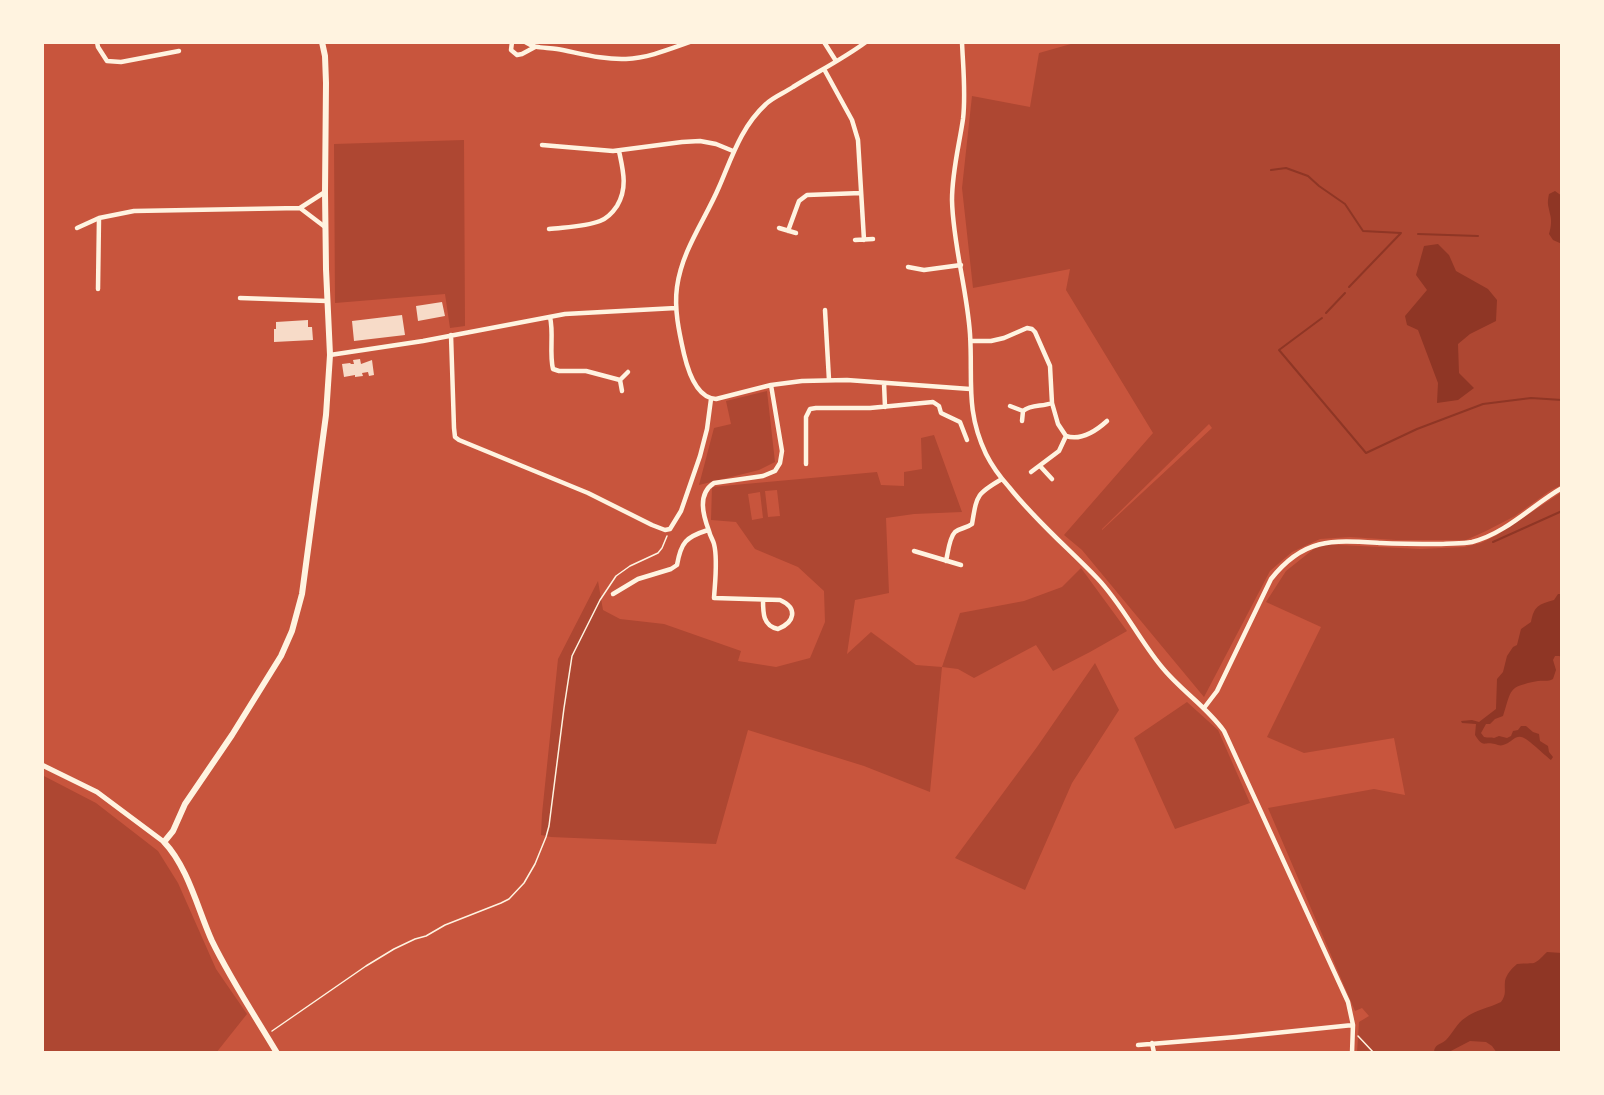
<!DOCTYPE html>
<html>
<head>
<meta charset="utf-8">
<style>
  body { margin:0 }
  #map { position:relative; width:1604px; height:1095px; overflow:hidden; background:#c8553d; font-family:Poppins,sans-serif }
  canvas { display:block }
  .frame { position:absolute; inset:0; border:44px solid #fff3e0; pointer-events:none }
</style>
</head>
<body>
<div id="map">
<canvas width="1604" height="1095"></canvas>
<div class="frame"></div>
</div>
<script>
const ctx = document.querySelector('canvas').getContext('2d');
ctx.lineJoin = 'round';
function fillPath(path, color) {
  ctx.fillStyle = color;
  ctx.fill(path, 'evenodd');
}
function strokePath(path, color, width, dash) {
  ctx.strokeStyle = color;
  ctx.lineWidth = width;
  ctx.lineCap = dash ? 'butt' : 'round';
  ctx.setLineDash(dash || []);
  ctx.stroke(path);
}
fillPath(new Path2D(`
  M1078,42H1562V485L1551,490L1515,516L1486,531L1466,540H1396L1350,537L1320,539L1292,552L1270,571L1204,697L1082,550L1064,535L1153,433L1066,290L1070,269L973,288L962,188L972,96L1030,107L1039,53ZM1209,424L1212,428L1102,530V529Z
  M464,140L465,326L450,328L445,294L335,303L334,144Z
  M767,391L775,462L759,470L699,485L714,428L731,424L726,401Z
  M934,435L962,512L914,514L886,518L889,593L855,600L847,654L871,632L916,665L942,667L960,613L1024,601L1062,587L1081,568L1127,631L1090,652L1053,671L1036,645L974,678L958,669L942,667L930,792L864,766L748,730L716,844L551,837L541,835L542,814L558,659L598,581L603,610L620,619L664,624L741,651L738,661L776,667L810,658L825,622L824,591L798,567L755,549L736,522L711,520L712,487L877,472L881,485L904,486V472L922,469L921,438ZM777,490L780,516L768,517L765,491ZM760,492L763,518L752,520L748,494Z
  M1562,492V1053H1357L1359,1022L1369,1016L1362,1008L1355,1011L1268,808L1374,789L1405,795L1394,738L1304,753L1267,737L1321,627L1266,602L1286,571L1320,544L1420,549L1464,547L1481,543L1497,535Z
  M1095,663L1119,710L1072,783L1025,890L955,858L1037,747Z
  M1187,702L1218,730L1250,803L1175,829L1134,738Z
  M42,775L96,803L158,851L178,883L216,969L247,1014L216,1053H42Z`), '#ae4732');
fillPath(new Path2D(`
  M1555,191L1562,196V244L1553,240L1549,234C1551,227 1552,221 1550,214C1548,204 1547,204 1549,194Z
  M1438,244L1449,255L1456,271L1488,289L1497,300L1496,321L1470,334L1458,344L1459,373L1474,388L1458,400L1437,403L1438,383L1418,330L1407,325L1405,316L1427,290L1416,275L1424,246Z
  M1558,594H1562V657L1559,656H1555L1553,660L1556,670L1553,679C1547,682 1545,680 1538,681C1507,687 1512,689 1503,716L1495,719L1490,724H1486L1481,733L1484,737C1488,738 1491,737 1494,738L1499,736L1507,738L1511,736L1513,731L1518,730L1521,726H1526L1533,732L1539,734L1540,741L1548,746L1549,752L1553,757L1551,760C1544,755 1528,738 1521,737C1515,736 1512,741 1508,743C1502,746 1500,746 1495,744C1483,741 1484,749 1475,735L1476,724L1462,723L1461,721L1472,720L1479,722L1496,709L1497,679L1503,672L1507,656L1513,647L1517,645L1521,629L1531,622C1534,606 1539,604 1554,600Z
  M1547,952L1562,953V1053H1497L1492,1046L1486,1042L1470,1041L1447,1053H1434C1434,1044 1440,1045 1446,1040C1453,1033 1457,1023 1465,1018C1475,1010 1489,1008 1501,1002C1507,994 1504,990 1505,981C1506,975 1512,968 1517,964C1537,962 1532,967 1547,952Z`), '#8f3625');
strokePath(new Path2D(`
  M1271,170L1286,168L1308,176L1319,186L1345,204L1363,231L1401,233
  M1418,234L1478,236
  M1349,287L1401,233
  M1326,313L1345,293
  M1322,318L1279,350L1366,453L1417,429L1483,404L1531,398L1562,400
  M1493,542L1562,511`), '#8f3625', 2);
fillPath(new Path2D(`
  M442,302L445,316L418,321L416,306Z
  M402,315L405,335L354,341L352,321Z
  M308,320V327H312L313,340L274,342V329H276V322Z
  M360,359L361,364L372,360L374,375L369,376L368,372L362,373L363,376L355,377V375L344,377L342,364L350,363L351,364H354L353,360Z`), '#f7dbc8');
strokePath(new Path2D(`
  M272,1031L366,966L394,949L415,939L426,936L445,925L501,903L509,899L524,883L535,864L546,837L549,826L564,708L572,656L600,600L616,576L630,566L658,553L662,548L667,536
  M1358,1036L1374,1053`), '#fff3e0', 1.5);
strokePath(new Path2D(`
  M97,42L98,47L107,61L121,62L179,51
  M512,42L511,50L517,55L522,54L535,47
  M525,42C535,49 546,47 557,49C579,53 603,60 626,59C648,58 670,49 690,42
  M824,42L836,61
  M866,42C843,59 817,72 793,87C784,93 773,97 766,104C741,127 732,157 719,187C705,220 682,250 677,287C674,309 679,332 684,354C688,371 696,398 716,399L771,385L802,381L847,380L970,389
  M962,42C963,67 966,94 963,119C959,146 952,172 952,200C953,245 967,289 970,334C973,379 965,410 986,454C992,466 1000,477 1009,487C1035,520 1068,548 1097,578C1122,604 1138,638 1161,666C1180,690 1206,706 1224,731L1348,1002L1353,1025L1352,1053
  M824,69L852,120L858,140L864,240
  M542,145L613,151L682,142L700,141L716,144L733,151
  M300,208L325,227
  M77,228L99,218L134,211L300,208L325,192
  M779,228L796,233
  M549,229C565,227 585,227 600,221C608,218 613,212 617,206C628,188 623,170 619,151
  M788,231L799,201L807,195L861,193
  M855,240L873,239
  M908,267L924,270L961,265
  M98,289L99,218
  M240,298L327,301
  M825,310L829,380
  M550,317C554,334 549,352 553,369L559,371H586L620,380
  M451,335L454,428L455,437L459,440L588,493L652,525L665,530L670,529L681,511L700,456L707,429L711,399
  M971,341H991L1004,338L1027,328L1032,329L1035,332L1050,366L1052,403L1058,424L1066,436
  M330,355L423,341L565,314L676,308
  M884,383L885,407
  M622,391L620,380L628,372
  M1010,406L1023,411L1022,421
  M1023,411C1031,404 1042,407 1052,403
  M806,464V417L810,409L816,408H870L933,402L939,406L941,413L960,422L967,440
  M1040,466L1052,479
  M1031,472L1059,451L1066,436C1081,441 1096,431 1107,421
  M914,551L961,565
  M946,561C948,553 949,538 955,532C960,528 967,528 972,524C977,495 976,494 1002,479
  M613,594L638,579L671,569L677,565C681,542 686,537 708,530
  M763,600C763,613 763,626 778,629C795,622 798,608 780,600L714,598C715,582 718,559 714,544C713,540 710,536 709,531C703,515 697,494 714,483L763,476L775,471L780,463L782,451L771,385
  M1204,708L1217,691L1271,579C1304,537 1333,540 1381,543C1401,544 1421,544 1441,544C1451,543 1462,544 1472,542C1507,533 1532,505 1562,488
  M1152,1043L1154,1053
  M1138,1045L1236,1037L1353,1025`), '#fff3e0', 4.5);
strokePath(new Path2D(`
  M42,765L97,792L164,842`), '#fff3e0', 5);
strokePath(new Path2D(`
  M277,1053C255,1016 231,980 212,941C198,910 188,867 164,842L173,831L185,804L232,735L281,656L292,631L302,594L326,415L330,355L326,269L325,192L326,83L325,56L322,42`), '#fff3e0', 6);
</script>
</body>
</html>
